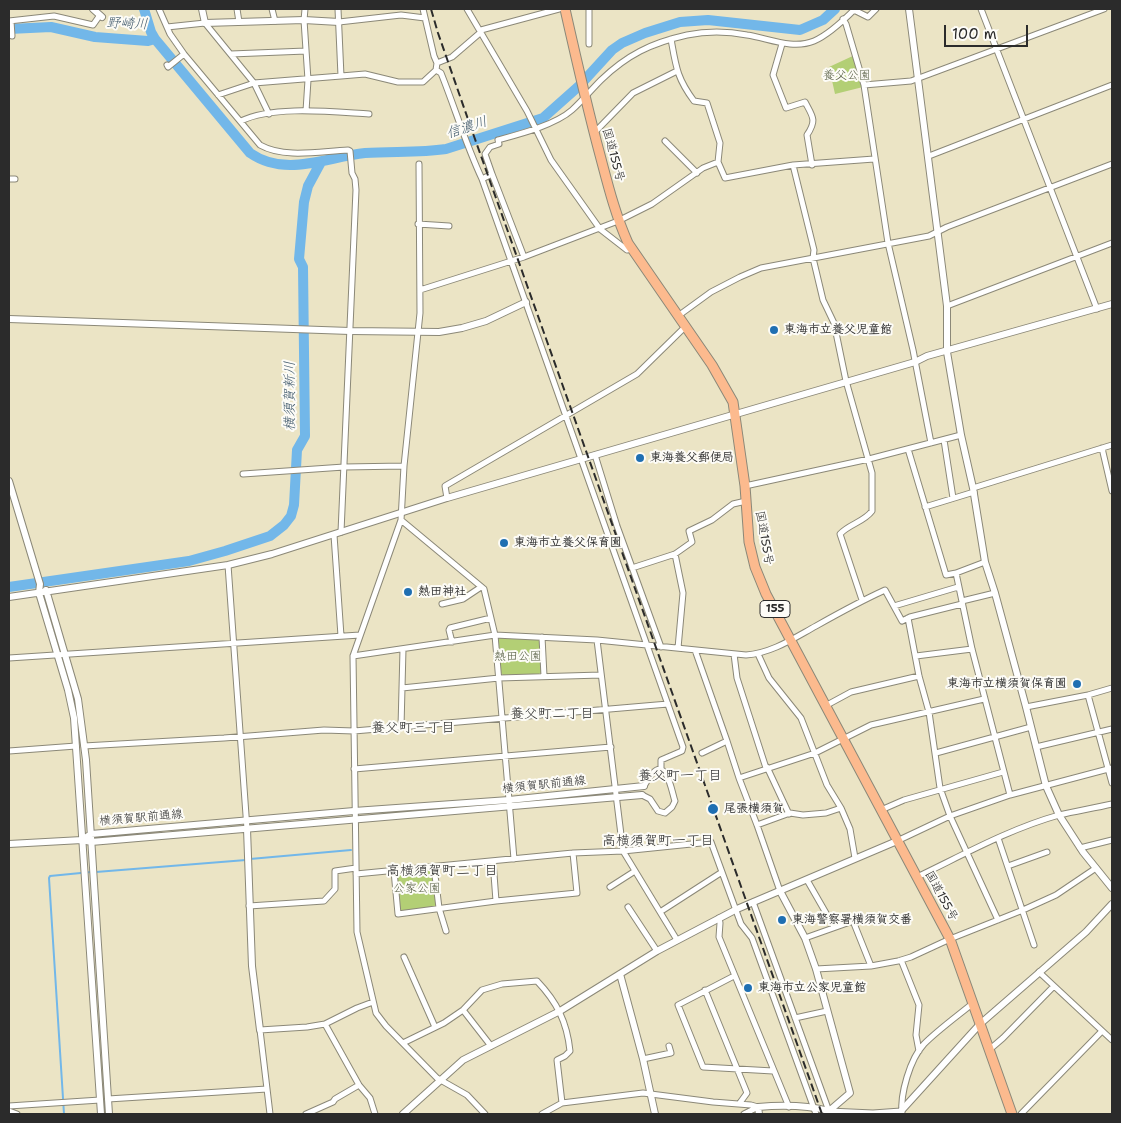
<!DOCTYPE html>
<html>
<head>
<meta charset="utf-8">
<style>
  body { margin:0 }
  #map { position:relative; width:1121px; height:1123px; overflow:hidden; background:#ebe4c5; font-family:"Shantell Sans",sans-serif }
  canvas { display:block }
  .frame { position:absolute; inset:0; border:10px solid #2b2b2b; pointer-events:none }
  .scale { position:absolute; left:944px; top:25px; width:84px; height:22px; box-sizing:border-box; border:2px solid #2b2b2b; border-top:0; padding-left:6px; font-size:15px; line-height:18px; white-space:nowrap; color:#2b2b2b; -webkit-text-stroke:4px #fdfcf7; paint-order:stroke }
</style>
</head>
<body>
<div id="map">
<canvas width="1121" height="1123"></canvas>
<div class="frame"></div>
<div class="scale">100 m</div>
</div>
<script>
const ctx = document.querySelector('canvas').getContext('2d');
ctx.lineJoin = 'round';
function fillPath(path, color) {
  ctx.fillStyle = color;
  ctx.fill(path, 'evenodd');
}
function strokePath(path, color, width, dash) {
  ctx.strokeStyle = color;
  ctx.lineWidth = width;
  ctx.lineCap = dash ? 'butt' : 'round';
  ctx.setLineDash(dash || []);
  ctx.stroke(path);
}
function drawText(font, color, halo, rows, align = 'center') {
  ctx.font = font + ' "Shantell Sans","Klee One",sans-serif';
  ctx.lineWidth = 4;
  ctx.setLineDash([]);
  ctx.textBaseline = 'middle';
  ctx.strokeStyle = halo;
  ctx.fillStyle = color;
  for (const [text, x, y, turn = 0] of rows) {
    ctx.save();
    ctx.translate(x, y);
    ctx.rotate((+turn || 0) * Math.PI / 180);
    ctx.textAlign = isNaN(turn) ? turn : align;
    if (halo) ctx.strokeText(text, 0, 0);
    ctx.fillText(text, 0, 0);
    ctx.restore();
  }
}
fillPath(new Path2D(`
  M857,54L863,87L835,94L829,67Z
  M500,637L539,640L541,642L542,672L539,674L503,675L501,673L498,640Z
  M431,869L433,871L436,905L434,907L402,911L400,910L397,874L399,872Z`), '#b3cf75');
strokePath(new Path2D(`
  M250,859L351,850
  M96,872L246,860
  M64,1114L49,878L50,876L91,872`), '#72b7e9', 2);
strokePath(new Path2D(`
  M144,9L151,32L155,39L250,153C286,178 326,157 365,153C392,151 419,153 446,149L543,118L579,86L612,50L622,43L645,33L680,22L708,20L800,30L823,20L835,9
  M9,29L51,27L95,37L148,41L155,39
  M9,587L189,561L225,551L270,536L284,525L291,516L294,505L297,450L305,436L303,267L299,259L304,202L308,186L321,162`), '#72b7e9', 10);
const minor = new Path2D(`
  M159,9L170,34L184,54L260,145C285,159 321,151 348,150L350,151L352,173L355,179L356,190L341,532
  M237,9L239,22
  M272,9L275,21
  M305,9L304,20L308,80L306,111
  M338,9L341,76
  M467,9L527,111L551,160L600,229L627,250L632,249
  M589,9V44
  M981,9L1097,309
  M854,10L868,17L876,9
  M843,19L846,24L864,85L888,243L913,350L931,443
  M9,21L54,16L93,25L100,15
  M11,21L12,36
  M339,22L401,15L425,18
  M167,27L205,23L254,83L269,114
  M481,30L559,9
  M671,39C676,67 677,78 694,101L707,103L720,143L718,162L725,178L793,165L874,159
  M782,44L773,75L786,108L805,102C813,117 817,120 807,135L812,165
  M231,54L306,51
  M437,63L452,57L481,32
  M167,65L168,67L184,54
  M436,70L441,73C455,108 466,145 482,179L683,747L682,751L661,760V769
  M864,85L911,81L1104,9
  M218,95L254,83L341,76L365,74L398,82H423L436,70L437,63L434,56L423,9
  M241,121C273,105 334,112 369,114
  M594,133L633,93L677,71
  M665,141L697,173
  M929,156L1112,85
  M419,164L420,313L404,466L401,520L353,656L357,932L376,1013L386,1026L437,1078L467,1095L485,1114
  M793,165L814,250L813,258L823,300L834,323L846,381L872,473V511C864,522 849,524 840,534L862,600
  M492,174L524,257
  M9,179H15
  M482,179L492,174L485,154L490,147L499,144L498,140C520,134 555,125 572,110C582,101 591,90 601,80C627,55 651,43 687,35C707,31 726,31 747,35C768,38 792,50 814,41C828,35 845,19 855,9
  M418,224L449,226
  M420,290L524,257L618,221L652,204L703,168L718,162
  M947,306L1112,243
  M678,316L711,292L740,277L761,268L929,236L947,227L1112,164
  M944,440L953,498
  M1102,448L1112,491
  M908,449L946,575L956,573L985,562
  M595,455L617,526L661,647
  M243,474L344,467L404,466
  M745,486L869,459L961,435
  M973,488L1112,445
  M447,498L445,486L637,374L686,326
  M925,507L974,492
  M401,520L484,589L495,635L514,859
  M334,535L341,636
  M675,554L683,593L678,648
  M228,565L247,829
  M632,568L675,554L692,542L689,531L712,520L733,504L746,501
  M956,573L972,649L1010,795
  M962,601L995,593
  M442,604L463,599L481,587
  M894,606L958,587
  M908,618L919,676L929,712L940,788L950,816L998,920
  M542,637L544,676
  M597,640L623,851L677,940
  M452,642L449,630L450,628L491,618
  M695,650L727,741L739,778L757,825L780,891
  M734,654L737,678L766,768
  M758,654L769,678L801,718L827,785L841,808L850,829L855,858
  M353,656L495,635L597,640L746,655C772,653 794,638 816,626C839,613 861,601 885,590L902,621L910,617L962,604
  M916,656L972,649
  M9,658L360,635
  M402,688L499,678L601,675
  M1088,695L1112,783
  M827,705L851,692L919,676
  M1026,707L1088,695L1112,688
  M401,727L403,649
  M84,746L224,738L324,730L354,731L668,704
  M1036,747L1112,729
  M9,751L76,746
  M702,753L727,741
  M936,753L1031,727
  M767,767L789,814
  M354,769L611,747
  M739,778L815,753L871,725L984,699
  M642,795L650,799L658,811L665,813L672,807L675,801C672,793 667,758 653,773C649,776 647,782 644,786
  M881,810L904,800L1003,772
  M757,825L790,813L803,815L826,813L841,808
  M998,838L1034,945
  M897,841L950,816L1010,795L1112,768
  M1080,848L1112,840
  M493,861L496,901
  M1008,866L1047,852
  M434,867L439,908L446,931
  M394,871L398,914L496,901L577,893L573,853
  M356,874L573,853L623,851L711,842L741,924L752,938L816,1114
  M917,877C963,855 1009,829 1059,815C1076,811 1095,808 1112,804
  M807,880L834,927
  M610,887L635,871
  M753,902L830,1114
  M249,906L324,901L335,889V871L356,868
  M628,907L657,951
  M660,912L722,872
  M719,918L720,923L719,937L789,1107
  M805,938L853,921L871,966
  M404,957L435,1027
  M901,960L919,1005L916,1035L919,1051
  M816,969L871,966L898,961L911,957L950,939L1023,910L1056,895L1096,868
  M1039,972L1112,1040
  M734,976L678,1005L703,1067L773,1071
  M705,990L747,1093L739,1104
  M463,1010L491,1046
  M795,1018L827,1011
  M325,1024L359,1085L370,1098L375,1114
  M403,1043L444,1023L463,1010L482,990L502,984L537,981C557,1002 567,1022 570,1051L565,1056L557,1060L562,1103
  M989,1050L1003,1038L1054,986
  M643,1059L671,1053L669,1046
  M108,1099L267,1089
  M9,1106L100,1100
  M9,1111L17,1114
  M829,1111L873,1113L901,1111
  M270,1114L260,1030L307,1027L325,1024L357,1008L373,1002
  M306,1114L333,1102L335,1099L359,1085
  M542,1114L562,1103L643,1093L713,1102L751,1105L758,1107
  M744,1114L758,1107
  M902,1114C900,1094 910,1059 924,1044C938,1030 956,1017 972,1004
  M1021,1114L1102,1031`);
const tertiary = new Path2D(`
  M93,9L102,17
  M202,9L205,23L304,20L339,22
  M909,9L947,306V352L961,435L973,488L985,562L995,593L1026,707L1046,786L1059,815L1083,852L1112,888
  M9,319L350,331L439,332L462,328L486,321L526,302
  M9,481L40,584L39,593L68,690L74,718L101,1114
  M46,590L78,699L86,760L109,1114
  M9,597L228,565L272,554L447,498L915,362L927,356L1112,304
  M247,829L252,966L260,1030
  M82,840L91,834L354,811L509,800L644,786
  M9,844L82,840L91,842L642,795
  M620,974L643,1059L655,1114
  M901,1111L980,1024L1086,932L1112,904
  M403,1114L463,1060L560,1011L657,951L737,909L897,841
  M759,1114L758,1107C781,1105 806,1105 829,1111L850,1093L816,969L805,938L780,891`);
const trunk = new Path2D(`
  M565,9C576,58 587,107 600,155C608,185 615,214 628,243L712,365L733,402L745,486L749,542L755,567L766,594L950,939L1012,1114`);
strokePath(minor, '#8b8878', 7);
strokePath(tertiary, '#8b8878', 8);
strokePath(trunk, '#8b8878', 11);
strokePath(minor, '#fff', 5);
strokePath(tertiary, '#fff', 6);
strokePath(trunk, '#fcba8e', 9);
strokePath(new Path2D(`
  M431,9L438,33L470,125L822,1114`), '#2b2b2b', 2, [8, 4]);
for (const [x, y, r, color] of [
  [774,330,5,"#1f6fb2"],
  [640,458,5,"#1f6fb2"],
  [504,543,5,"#1f6fb2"],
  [408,592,5,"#1f6fb2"],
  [1077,684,5,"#1f6fb2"],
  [713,809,6,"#1f6fb2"],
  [782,920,5,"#1f6fb2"],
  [748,988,5,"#1f6fb2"]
]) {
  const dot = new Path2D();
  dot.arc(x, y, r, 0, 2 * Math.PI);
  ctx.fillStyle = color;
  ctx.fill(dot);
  strokePath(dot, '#fdfcf7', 2);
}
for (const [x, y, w] of [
  [775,609,30]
]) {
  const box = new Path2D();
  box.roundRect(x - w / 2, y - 8.5, w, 17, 4);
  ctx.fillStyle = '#fdfcf7';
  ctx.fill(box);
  strokePath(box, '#2b2b2b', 1);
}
drawText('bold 11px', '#2b2b2b', null, [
  ["155",775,609]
]);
drawText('12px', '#545c41', '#fdfcf7', [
  ["養父公園",847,76],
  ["熱田公園",518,657],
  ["公家公園",417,889]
]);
drawText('12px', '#2b2b2b', '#fdfcf7', [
  ["国道155号",613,155,75],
  ["国道155号",764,538,80],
  ["横須賀駅前通線",544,785,-6],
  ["横須賀駅前通線",141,818,-5],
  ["国道155号",941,896,61]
]);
drawText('bold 12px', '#2b2b2b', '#fdfcf7', [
  ["東海市立養父児童館",784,330],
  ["東海養父郵便局",650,458],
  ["東海市立養父保育園",514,543],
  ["熱田神社",418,592],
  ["東海市立横須賀保育園",1067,684,"right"],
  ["尾張横須賀",724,809],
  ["東海警察署横須賀交番",792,920],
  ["東海市立公家児童館",758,988]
], 'left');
drawText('italic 14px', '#445c6e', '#fdfcf7', [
  ["野崎川",127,24,2],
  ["信濃川",467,128,-18],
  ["横須賀新川",290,396,-90]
]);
drawText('14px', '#2b2b2b', '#fdfcf7', [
  ["養父町二丁目",552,714],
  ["養父町三丁目",413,728],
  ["養父町一丁目",680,776],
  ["高横須賀町一丁目",658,841],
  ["高横須賀町二丁目",442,871]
]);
</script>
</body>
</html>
